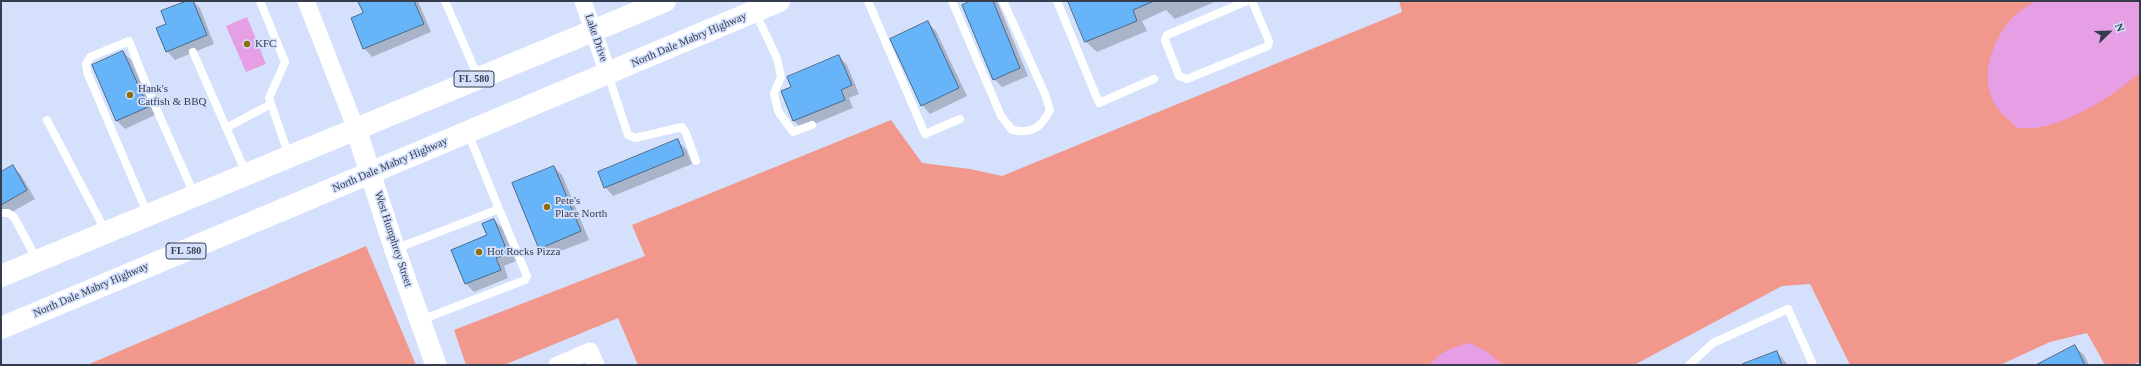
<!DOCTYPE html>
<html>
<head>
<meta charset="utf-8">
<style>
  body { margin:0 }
  #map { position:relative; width:2141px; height:366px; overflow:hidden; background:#d5e1fc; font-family:Georgia,serif }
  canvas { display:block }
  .frame { position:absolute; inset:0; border:2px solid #343c4d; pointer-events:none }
  .north { position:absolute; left:2089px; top:12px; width:40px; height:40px; -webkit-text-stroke:3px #d5e1fc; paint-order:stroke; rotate:67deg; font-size:11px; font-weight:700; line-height:16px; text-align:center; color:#343c4d }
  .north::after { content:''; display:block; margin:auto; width:14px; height:18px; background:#343c4d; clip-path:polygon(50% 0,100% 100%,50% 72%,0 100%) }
</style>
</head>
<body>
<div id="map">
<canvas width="2141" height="366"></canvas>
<div class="frame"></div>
<div class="north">N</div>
</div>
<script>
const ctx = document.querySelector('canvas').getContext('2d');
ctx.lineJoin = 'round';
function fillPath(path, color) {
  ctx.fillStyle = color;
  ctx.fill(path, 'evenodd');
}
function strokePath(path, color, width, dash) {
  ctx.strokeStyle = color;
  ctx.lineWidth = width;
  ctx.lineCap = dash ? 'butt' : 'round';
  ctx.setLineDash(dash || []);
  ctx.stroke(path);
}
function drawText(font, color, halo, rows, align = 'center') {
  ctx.font = font + ' Georgia,serif';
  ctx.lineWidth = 3.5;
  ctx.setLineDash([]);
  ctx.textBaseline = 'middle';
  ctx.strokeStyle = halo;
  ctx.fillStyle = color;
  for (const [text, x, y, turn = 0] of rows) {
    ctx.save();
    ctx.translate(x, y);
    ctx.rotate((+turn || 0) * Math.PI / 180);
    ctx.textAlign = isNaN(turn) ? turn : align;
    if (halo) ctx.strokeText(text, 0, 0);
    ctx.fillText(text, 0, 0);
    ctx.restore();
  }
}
fillPath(new Path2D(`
  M1399,1H2140V362L2131,365H2105L2087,333L2050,342L2000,365H1850L1810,284L1782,286L1634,365H638L618,318L504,365H466L454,330L645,256L632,225L891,120L922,163L970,169L1002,176L1402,12Z
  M366,246L416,365H87Z`), '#f1978c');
fillPath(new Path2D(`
  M2034,1H2140V72C2117,94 2067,125 2035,128C2029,128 2023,128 2017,128C2011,121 2002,115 1997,108C1978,79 1991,42 2012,18C2018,12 2027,7 2034,1Z
  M247,17L266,64L246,72L226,26Z
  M1470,343L1489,353L1503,365H1430C1440,351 1453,347 1470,343Z`), '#e69ee5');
fillPath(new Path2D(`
  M189,1H193L200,8L214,44L175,60L167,51V24Z
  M359,1H418L431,32L372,57L364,48V13Z
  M973,1H996L998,3L1028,76L1002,87L994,79Z
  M1069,1H1217L1175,19L1166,10L1142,21L1147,31L1097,52L1086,42Z
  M928,23L936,31L967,96L930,114L922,105Z
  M123,52L131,60L155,115L125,129L116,120Z
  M839,57L847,65L859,94L849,98L853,108L802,129L794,121L782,92L792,87Z
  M677,141L686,149L692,164L613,196L605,187Z
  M13,166L21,175L35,199L1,218V173Z
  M554,167L562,175L589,240L548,256L540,248Z
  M494,220L502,228L516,261L504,266L508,278L474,292L466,284Z
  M2074,346L2084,355L2089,365H2038Z
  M1777,352L1788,365H1745Z`), '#0003');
const building = new Path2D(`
  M187,1H193L207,35L166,52L156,28L166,24L161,11Z
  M358,1H414L424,24L363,49L351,18L363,13Z
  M971,1H993L1020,68L993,80L962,5Z
  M1068,1H1154L1133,10L1137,21L1085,42Z
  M928,21L959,88L921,106L890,39Z
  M123,51L148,107L116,121L92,65Z
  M839,55L852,85L841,90L845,100L793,121L781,91L791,87L787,77Z
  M678,139L684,155L604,188L598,172Z
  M13,165L27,190L1,205V172Z
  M554,166L581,231L539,249L512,183Z
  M494,219L508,253L496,258L501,270L465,284L451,250L487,235L482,224Z
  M2075,345L2085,365H2036Z
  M1777,351L1782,365H1744L1743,364Z`);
fillPath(building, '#67b4f8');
strokePath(building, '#46698a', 1);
strokePath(new Path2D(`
  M260,1L285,62L269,98L289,156
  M445,1L478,77
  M868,1L925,134L960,119
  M952,1L1001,116L1012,130C1032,134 1041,128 1050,110L1045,94L1003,1
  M1057,1L1099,103L1154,79
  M1247,1L1167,35L1165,40L1179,76L1187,79L1268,46L1269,41L1252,1
  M755,12L777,58L781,77L774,93L778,111L793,132L812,125
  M193,52L246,173
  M608,74L628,135L635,138L682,127L686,133L696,161
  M47,120L106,232
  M226,128L271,104
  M1,213H8L14,217L37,260
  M148,215L87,72L86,64L90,57L129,41L152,99L194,194
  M395,249L499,209L468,133
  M421,320L525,280L527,276L499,209
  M1689,365L1713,343L1788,309L1813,365`), '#fff', 8);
strokePath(new Path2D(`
  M306,1L356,129
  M583,1L608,74
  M557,365L590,351L596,365`), '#fff', 17);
strokePath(new Path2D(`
  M356,129L395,250L436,365`), '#fff', 21);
strokePath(new Path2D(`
  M1,276L665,1
  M1,328L779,1`), '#fff', 22);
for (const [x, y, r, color] of [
  [247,44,4,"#8d6d10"],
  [130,95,4,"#8d6d10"],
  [547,207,4,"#8d6d10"],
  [479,252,4,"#8d6d10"]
]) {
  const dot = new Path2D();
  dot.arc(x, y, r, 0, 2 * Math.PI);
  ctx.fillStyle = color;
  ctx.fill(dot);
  strokePath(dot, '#d5e1fc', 1.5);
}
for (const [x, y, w] of [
  [474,79,40],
  [186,251,40]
]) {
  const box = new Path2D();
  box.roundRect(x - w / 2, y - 8, w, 16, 3);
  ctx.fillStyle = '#d5e1fc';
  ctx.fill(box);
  strokePath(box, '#343c4d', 1);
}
drawText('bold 10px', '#343c4d', null, [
  ["FL 580",474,79],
  ["FL 580",186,251]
]);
drawText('11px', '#343c4d', '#d5e1fc', [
  ["Lake Drive",596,38,71],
  ["North Dale Mabry Highway",689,40,-23],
  ["North Dale Mabry Highway",390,165,-23],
  ["West Humphrey Street",393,239,72],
  ["North Dale Mabry Highway",91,290,-23]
]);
drawText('11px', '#343c4d', '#d5e1fc', [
  ["KFC",255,44],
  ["Hank's",138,89],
  ["Catfish & BBQ",138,102],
  ["Pete's",555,201],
  ["Place North",555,214],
  ["Hot Rocks Pizza",487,252]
], 'left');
</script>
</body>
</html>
